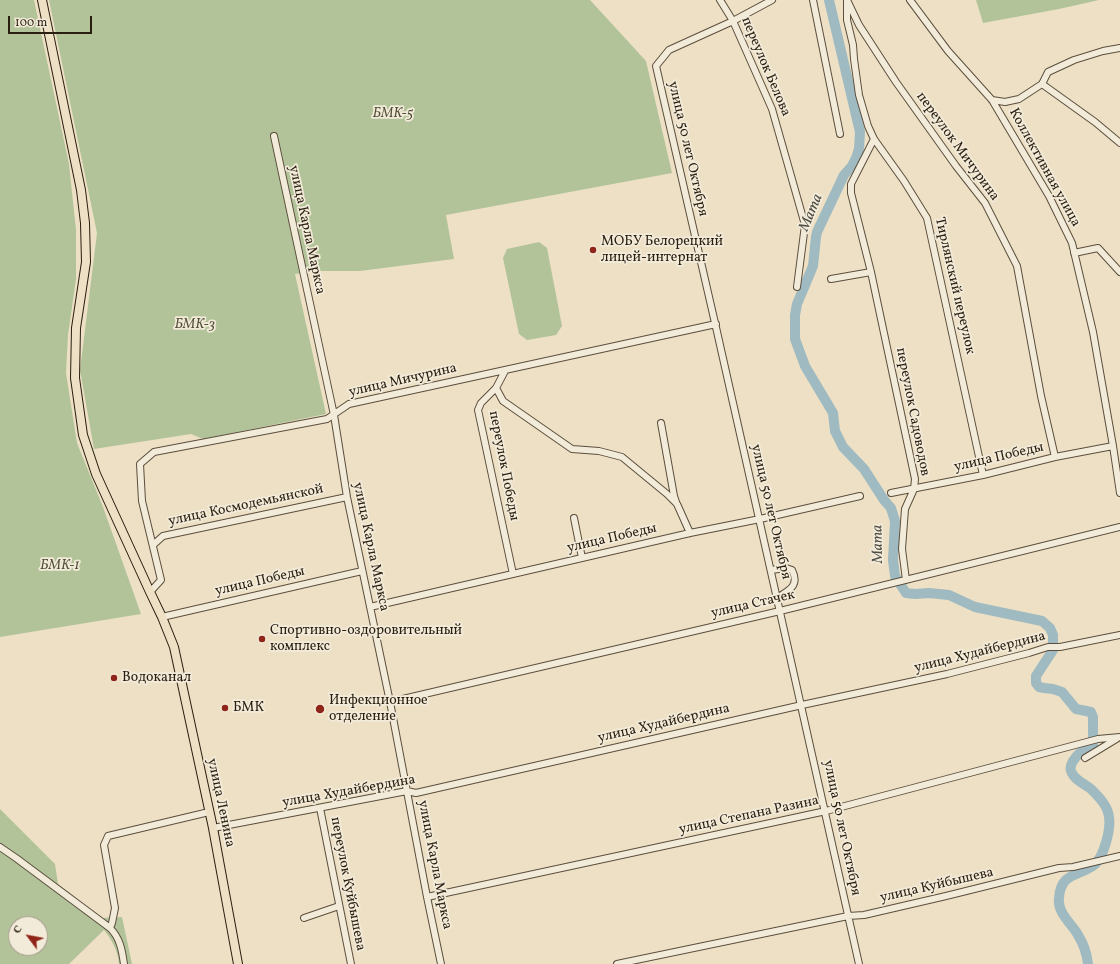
<!DOCTYPE html>
<html>
<head>
<meta charset="utf-8">
<style>
  body { margin:0 }
  #map { position:relative; width:1120px; height:964px; overflow:hidden; background:#ede0c5; font-family:Vollkorn,serif }
  canvas { display:block }
  .north { position:absolute; left:8px; top:916px; width:40px; height:40px; box-sizing:border-box; background:#f3ebd9; border:1px solid #a39989; border-radius:50%; rotate:302deg; font-size:11px; font-weight:700; line-height:16px; text-align:center; color:#2a1e10 }
  .north::after { content:''; display:block; margin:auto; width:14px; height:18px; background:#8f2418; clip-path:polygon(50% 0,100% 100%,50% 72%,0 100%) }
  .scale { position:absolute; left:8px; top:16px; width:84px; height:18px; box-sizing:border-box; border:2px solid #2a1e10; border-top:0; padding-left:5px; font-size:12px; line-height:14px; white-space:nowrap; color:#2a1e10; -webkit-text-stroke:3px #f3ebd9; paint-order:stroke }
</style>
</head>
<body>
<div id="map">
<canvas width="1120" height="964"></canvas>
<div class="north">С</div>
<div class="scale">100 m</div>
</div>
<script>
const ctx = document.querySelector('canvas').getContext('2d');
ctx.lineJoin = 'round';
function fillPath(path, color) {
  ctx.fillStyle = color;
  ctx.fill(path, 'evenodd');
}
function strokePath(path, color, width, dash) {
  ctx.strokeStyle = color;
  ctx.lineWidth = width;
  ctx.lineCap = dash ? 'butt' : 'round';
  ctx.setLineDash(dash || []);
  ctx.stroke(path);
}
function drawText(font, color, halo, rows, align = 'center') {
  ctx.font = font + ' Vollkorn,serif';
  ctx.lineWidth = 3.5;
  ctx.setLineDash([]);
  ctx.textBaseline = 'middle';
  ctx.strokeStyle = halo;
  ctx.fillStyle = color;
  for (const [text, x, y, turn = 0] of rows) {
    ctx.save();
    ctx.translate(x, y);
    ctx.rotate((+turn || 0) * Math.PI / 180);
    ctx.textAlign = isNaN(turn) ? turn : align;
    if (halo) ctx.strokeText(text, 0, 0);
    ctx.fillText(text, 0, 0);
    ctx.restore();
  }
}
fillPath(new Path2D(`
  M0,0H34L69,164L76,230V279L68,335L66,373L77,443L103,507L141,614L0,637Z
  M49,0H590L646,61L672,173L446,215L454,259L360,271H320L295,274L326,414L203,439L191,434L94,449L80,370L97,233Z
  M976,0H1099L1059,9L983,23Z
  M539,242L547,248L562,326L556,335L527,340L519,334L503,258L507,249Z
  M0,809L55,864L58,884L101,918L122,917L132,964H119C118,951 112,940 104,930L69,964H0ZM16,924H40V948H16Z`), '#b2c39a');
strokePath(new Path2D(`
  M829,0L860,132L859,149L856,158L852,166L844,175L817,232L816,237L813,266L797,304L795,315V339L805,366L833,413L835,431L843,447L864,469L884,500L891,508L895,521L893,560L895,576L906,593L915,594L929,593L949,595L975,607L1042,621L1050,628L1053,635V650L1036,676V683L1039,687L1044,688L1053,689L1062,692L1076,709L1091,712L1093,717V747C1091,748 1090,750 1088,750C1085,751 1083,750 1080,753C1075,757 1069,765 1071,771C1074,780 1085,784 1091,789C1099,797 1108,806 1109,817C1111,829 1104,857 1094,865C1078,877 1061,872 1059,898C1057,913 1072,924 1078,935C1083,943 1087,955 1088,964`), '#9fbac0', 10);
const minor = new Path2D(`
  M720,0L733,21L772,109L805,225L797,287
  M772,0L733,21L669,50L656,66C725,365 793,664 859,964
  M813,0L840,134
  M847,0L859,25L896,82L956,166L985,203L1017,266L1041,396L1055,457
  M847,0V20L853,45L854,59L859,95L868,126L874,139L904,181L927,218L983,475
  M910,0L948,51L992,100L1049,196L1072,243L1093,332L1113,446L1120,493
  M1042,84L1095,122L1120,143
  M992,100L1005,102L1019,99L1042,84L1048,72L1074,60L1103,51L1120,48
  M274,136L334,415L347,497L390,702L427,897L441,964
  M874,139L851,184V193L871,272L915,479L914,489L905,509L902,549L906,580
  M1074,253L1098,248L1120,272
  M831,279L871,272
  M505,371L496,388L481,403L478,410L513,574
  M496,388L503,401L572,449L599,451L622,457L667,494L677,504L690,533
  M661,423L674,496L676,502
  M891,493L983,475L1055,457L1113,446
  M574,518L582,558
  M153,545L163,536L347,497
  M771,570L786,568L792,570C800,586 789,590 777,598
  M150,592L161,580L142,501L140,464L154,452L327,419L349,404L716,324
  M370,607L690,533L760,519L860,496
  M162,617L362,571
  M390,702L780,611L1120,527
  M1085,758L1118,738
  M320,808L351,964
  M213,828L407,791L416,793L802,705L947,674L1029,653L1048,647H1060L1120,635
  M0,847L16,858L110,928C120,938 122,950 124,964
  M427,897L826,811L1098,739L1120,737
  M304,918L339,906
  M110,928L112,923L115,908L104,845L108,836L209,812
  M617,964L848,916L864,915L946,896L1059,868L1073,867L1120,856`);
const major = new Path2D(`
  M42,0L81,190L85,223L86,262L76,328L75,378L83,435L96,474L150,592L162,617L174,647L213,828L238,964`);
strokePath(minor, '#5b4e3d', 8);
strokePath(major, '#2a1e10', 10);
strokePath(minor, '#f3ebd9', 6);
strokePath(major, '#ede0c5', 8);
for (const [x, y, r, color] of [
  [593,250,4,"#8f2418"],
  [262,639,4,"#8f2418"],
  [114,678,4,"#8f2418"],
  [225,708,4,"#8f2418"],
  [320,709,5,"#8f2418"]
]) {
  const dot = new Path2D();
  dot.arc(x, y, r, 0, 2 * Math.PI);
  ctx.fillStyle = color;
  ctx.fill(dot);
  strokePath(dot, '#f3ebd9', 1.5);
}
drawText('14px', '#2a1e10', '#f3ebd9', [
  ["переулок Белова",765,67,67],
  ["переулок Мичурина",957,147,54],
  ["улица 50 лет Октября",687,149,77],
  ["Коллективная улица",1044,168,61],
  ["улица Карла Маркса",306,230,78],
  ["Тирлянский переулок",954,286,77],
  ["улица Мичурина",403,381,-13],
  ["переулок Садоводов",912,412,79],
  ["улица Победы",999,458,-13],
  ["переулок Победы",503,466,79],
  ["улица Космодемьянской",246,506,-12],
  ["улица 50 лет Октября",770,512,77],
  ["улица Победы",612,539,-13],
  ["улица Карла Маркса",370,547,78],
  ["улица Победы",260,582,-13],
  ["улица Стачек",753,605,-13],
  ["улица Худайбердина",980,653,-14],
  ["улица Худайбердина",664,724,-13],
  ["улица Худайбердина",349,792,-10],
  ["улица Ленина",220,803,78],
  ["улица Степана Разина",749,816,-12],
  ["улица 50 лет Октября",841,828,78],
  ["улица Карла Маркса",434,865,79],
  ["переулок Куйбышева",347,884,79],
  ["улица Куйбышева",937,886,-13]
]);
drawText('italic 14px', '#535039', '#f3ebd9', [
  ["БМК-5",393,114],
  ["БМК-3",195,325],
  ["БМК-1",60,566]
]);
drawText('14px', '#2a1e10', '#f3ebd9', [
  ["МОБУ Белорецкий",601,242],
  ["лицей-интернат",601,258],
  ["Спортивно-оздоровительный",270,631],
  ["комплекс",270,647],
  ["Водоканал",122,678],
  ["Инфекционное",329,701],
  ["отделение",329,717],
  ["БМК",233,708]
], 'left');
drawText('italic 15px', '#4d4d45', '#f3ebd9', [
  ["Мата",812,213,-67],
  ["Мата",879,544,-91]
]);
</script>
</body>
</html>
